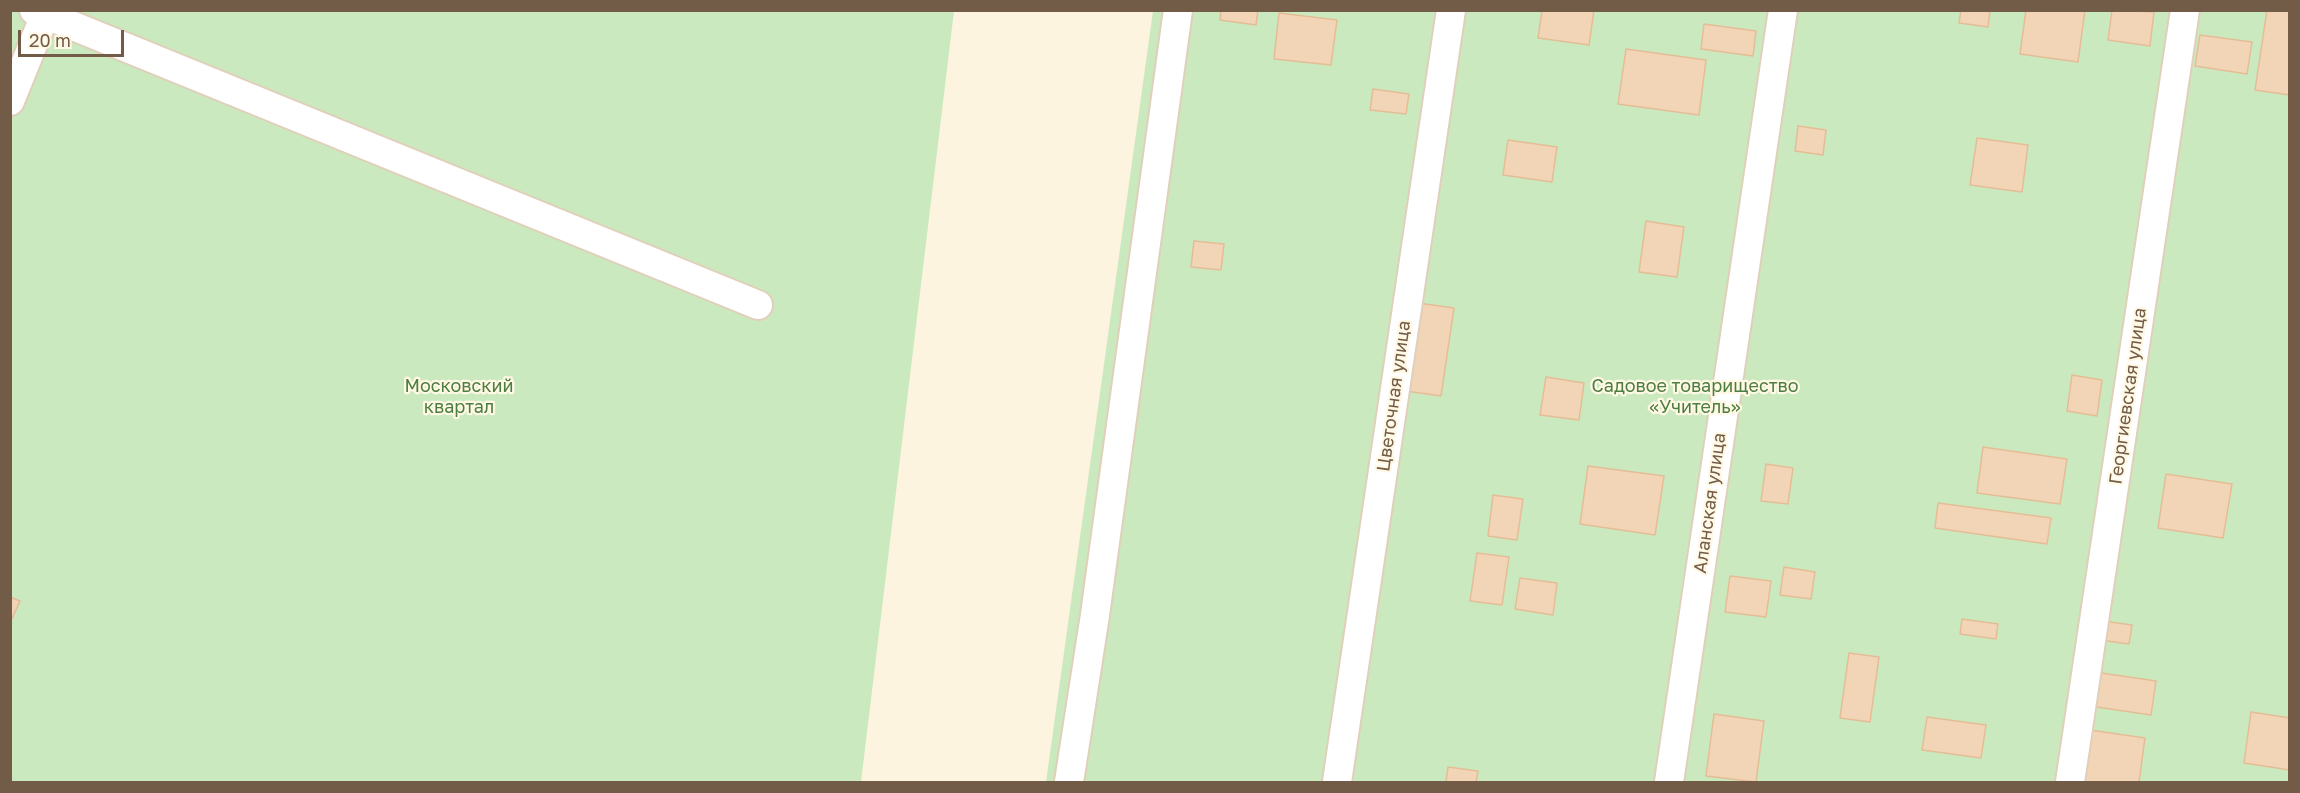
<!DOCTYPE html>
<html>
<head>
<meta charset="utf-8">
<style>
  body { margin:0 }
  #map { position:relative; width:2300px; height:793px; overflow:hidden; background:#fcf4df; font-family:"Golos Text",sans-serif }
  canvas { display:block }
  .frame { position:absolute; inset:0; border:12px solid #725b47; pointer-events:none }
  .scale { position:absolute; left:18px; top:30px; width:106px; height:27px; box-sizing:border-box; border:3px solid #725b47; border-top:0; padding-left:8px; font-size:18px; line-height:21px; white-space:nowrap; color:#725b47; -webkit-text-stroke:4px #fff8e5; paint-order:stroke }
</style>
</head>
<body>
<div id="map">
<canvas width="2300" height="793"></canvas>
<div class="frame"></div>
<div class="scale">20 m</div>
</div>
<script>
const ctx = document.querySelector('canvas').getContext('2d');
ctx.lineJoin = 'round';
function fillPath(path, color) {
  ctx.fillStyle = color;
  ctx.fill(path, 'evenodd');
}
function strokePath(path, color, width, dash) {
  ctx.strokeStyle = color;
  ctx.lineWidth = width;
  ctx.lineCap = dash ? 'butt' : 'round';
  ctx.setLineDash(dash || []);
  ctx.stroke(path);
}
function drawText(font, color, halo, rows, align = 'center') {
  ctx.font = font + ' "Golos Text",sans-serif';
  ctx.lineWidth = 4.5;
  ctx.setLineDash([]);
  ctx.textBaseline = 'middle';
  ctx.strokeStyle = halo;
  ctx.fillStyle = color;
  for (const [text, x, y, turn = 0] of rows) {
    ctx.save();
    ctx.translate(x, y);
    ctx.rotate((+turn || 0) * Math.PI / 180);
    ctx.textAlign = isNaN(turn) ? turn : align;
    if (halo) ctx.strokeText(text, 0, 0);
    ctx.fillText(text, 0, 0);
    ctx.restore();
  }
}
fillPath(new Path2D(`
  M10,11H954L861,782H11Z
  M1153,11H2289V782H1046Z`), '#cbe9be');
const building = new Path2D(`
  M1221,10H1258L1256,25L1220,20Z
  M1542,10H1594L1589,45L1538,38Z
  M1961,10H1990L1988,27L1959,23Z
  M2026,10H2085L2078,62L2020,54Z
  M2112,10L2154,12L2150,46L2108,40Z
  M2267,10H2290V95L2255,90Z
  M1279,13L1337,20L1331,65L1274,59Z
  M1704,24L1756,31L1753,56L1701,49Z
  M2200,35L2252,42L2247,74L2195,66Z
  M1626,49L1706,60L1699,115L1618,104Z
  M1373,89L1409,94L1406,114L1370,110Z
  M1798,126L1826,130L1823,155L1795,151Z
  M1977,138L2028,145L2022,192L1970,185Z
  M1508,140L1557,147L1552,182L1503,175Z
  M1646,221L1684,227L1677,277L1639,272Z
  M1194,241L1224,244L1221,270L1191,267Z
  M1418,303L1454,308L1441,396L1406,391Z
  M2072,375L2102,380L2097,416L2067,411Z
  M1546,377L1584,383L1579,420L1540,415Z
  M1983,447L2067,459L2060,504L1977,493Z
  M1766,464L1793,468L1788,504L1761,501Z
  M1588,466L1664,476L1655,535L1580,524Z
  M2166,474L2232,484L2223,538L2158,528Z
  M1493,495L1523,499L1517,540L1488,536Z
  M1938,503L2051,518L2047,544L1935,528Z
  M1477,553L1509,557L1502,605L1470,601Z
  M1784,567L1815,572L1811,599L1780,595Z
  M1730,576L1771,581L1766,617L1725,612Z
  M1520,578L1557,583L1553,615L1515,609Z
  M10,597L20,601L10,623Z
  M1962,619L1998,624L1996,639L1960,634Z
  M2103,621L2132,625L2129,644L2100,640Z
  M1849,653L1879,657L1870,722L1840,718Z
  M2095,672L2156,681L2151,715L2090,706Z
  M2251,712L2290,718V770L2244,763Z
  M1714,714L1764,721L1756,782L1706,776Z
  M1927,717L1986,725L1981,758L1922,750Z
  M2090,730L2145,738L2139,782H2082Z
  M1448,767L1478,771L1476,782H1446Z`);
fillPath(building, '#f2d4b6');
strokePath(building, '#e4bd97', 1.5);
const street = new Path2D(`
  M34,10L758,305
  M10,101L47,10
  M1069,782L1095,615L1178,10
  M1337,782L1451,10
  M1669,782L1783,10
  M2070,782L2185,10`);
strokePath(street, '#e0d0bb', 32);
strokePath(street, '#fff', 28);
drawText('18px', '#4d7e41', '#fff8e5', [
  ["Московский",459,386],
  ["квартал",459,407],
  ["Садовое товарищество",1695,386],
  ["«Учитель»",1695,407]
]);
drawText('18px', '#725b47', '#fff8e5', [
  ["Цветочная улица",1394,396,-82],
  ["Георгиевская улица",2128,396,-82],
  ["Аланская улица",1710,503,-82]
]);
</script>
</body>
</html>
